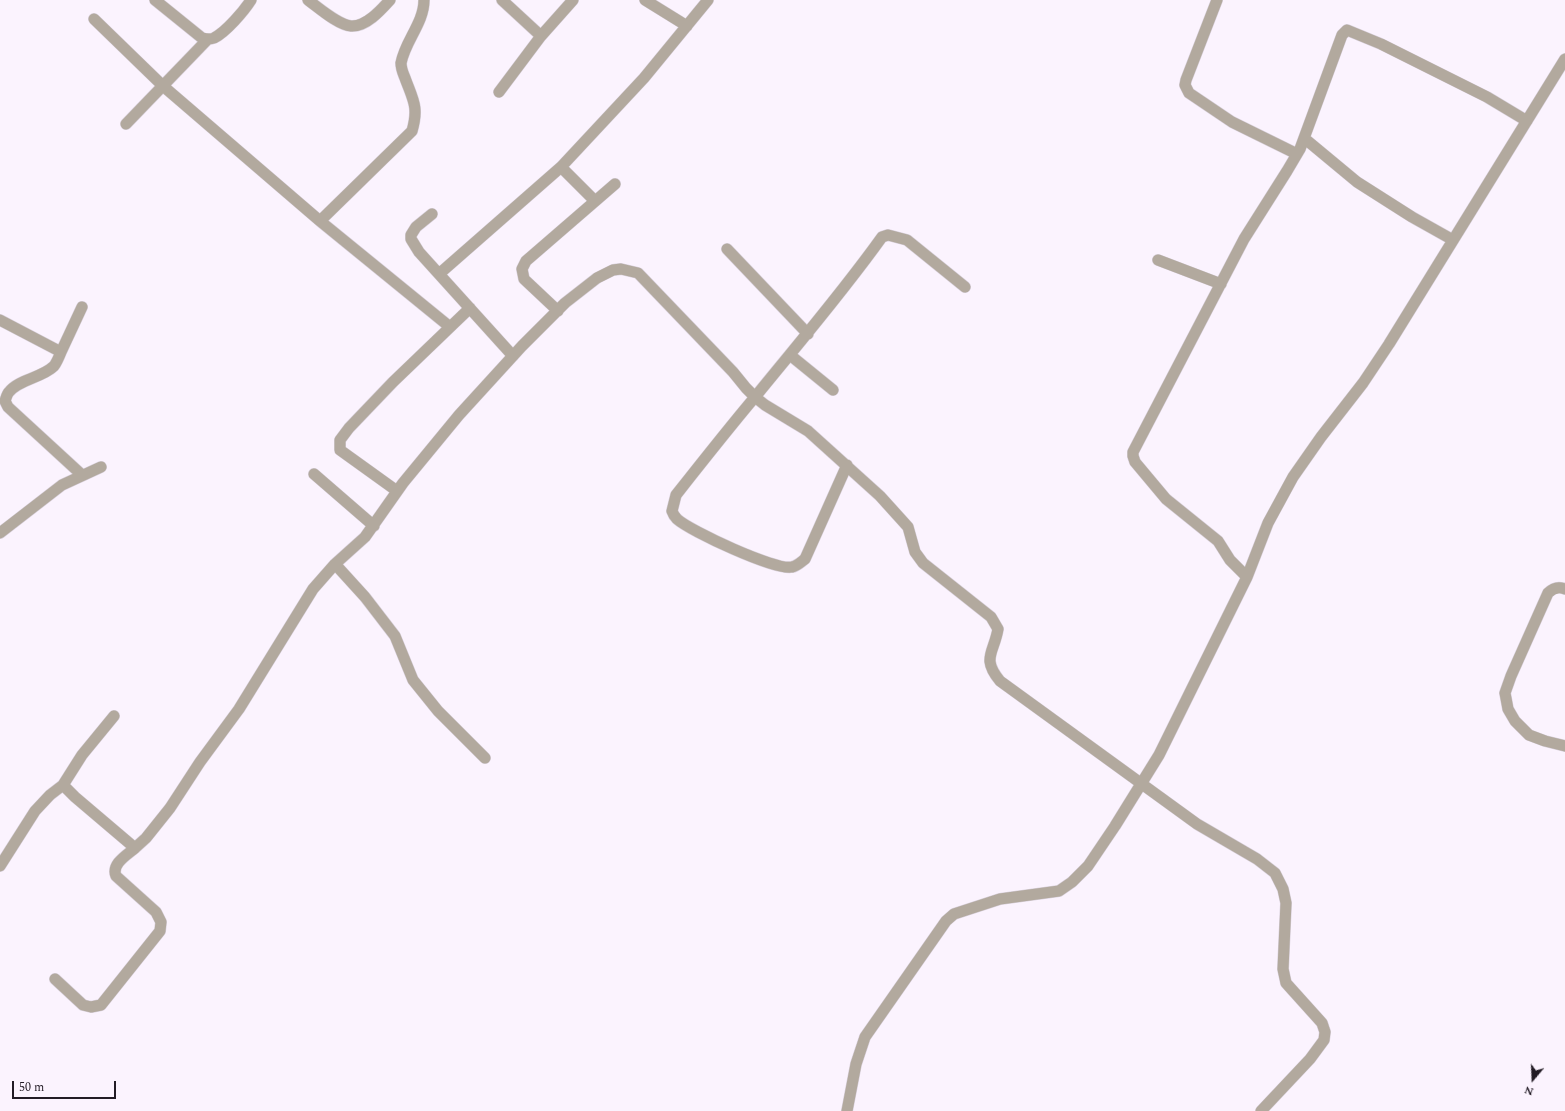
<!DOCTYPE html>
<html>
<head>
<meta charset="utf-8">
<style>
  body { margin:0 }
  #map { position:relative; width:1565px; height:1111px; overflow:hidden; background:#fbf3fe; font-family:Spectral,serif }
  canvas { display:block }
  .north { position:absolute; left:1513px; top:1059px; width:40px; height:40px; -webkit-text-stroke:3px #fbf3fe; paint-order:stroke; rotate:199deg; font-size:11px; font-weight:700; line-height:16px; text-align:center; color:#221b25 }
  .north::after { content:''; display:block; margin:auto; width:14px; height:18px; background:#221b25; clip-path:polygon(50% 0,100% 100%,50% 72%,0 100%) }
  .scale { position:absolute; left:12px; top:1081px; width:104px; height:18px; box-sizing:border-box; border:2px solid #221b25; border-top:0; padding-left:5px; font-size:12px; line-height:14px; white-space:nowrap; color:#221b25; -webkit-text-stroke:3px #fbf3fe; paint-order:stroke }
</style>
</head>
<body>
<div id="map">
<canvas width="1565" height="1111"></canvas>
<div class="north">N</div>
<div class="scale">50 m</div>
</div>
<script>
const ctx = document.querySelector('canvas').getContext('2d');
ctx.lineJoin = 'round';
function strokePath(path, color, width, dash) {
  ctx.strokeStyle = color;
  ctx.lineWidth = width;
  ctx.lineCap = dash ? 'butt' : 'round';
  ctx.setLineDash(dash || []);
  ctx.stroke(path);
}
const minor = new Path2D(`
  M155,0L202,38C206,39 209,40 214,38C226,32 244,11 251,0
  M308,0C319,8 338,25 351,26C366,27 381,10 390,0
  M502,0L541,36
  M645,0L687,26
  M1217,0L1186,80L1185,85L1189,93L1232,122L1297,154
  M94,19L163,86L320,221L450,327
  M499,92L541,36L573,0
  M126,124L208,39
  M1304,138L1357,182L1412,217L1453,240
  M561,167L595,201
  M432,214L416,227L411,235V239L419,252L513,356
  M320,221L412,131C419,107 413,100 405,78C403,73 401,69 401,63C405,41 424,23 424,0
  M727,249L808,334
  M1158,260L1221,284
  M439,274L561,167L644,78L708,0
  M558,311L524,279L522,269L526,261L615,184
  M0,320L61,352L82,307
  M61,352C59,357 57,362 54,366C42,378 19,379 9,392C7,394 6,398 5,401L8,407L82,475
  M790,355L833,390
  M847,465L805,559C801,562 797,566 792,567C776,571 690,531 677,519C675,517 673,514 672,511L676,495C702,462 728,429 755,397C798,344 842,293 882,237L888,235L907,240L965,287
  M314,474L374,526
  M397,491L340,450V440L349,428L393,382L470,308
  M0,533L62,485L101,467
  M335,564L365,597L395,636L413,680L438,711L485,758
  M1247,577L1230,560L1218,541L1166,499L1135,462L1133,456V452L1244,239L1287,171L1300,149L1342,35L1347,30L1381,44L1487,97L1527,121
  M1565,589C1558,586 1553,588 1548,593L1511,676L1505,693L1508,709L1515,721L1529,735L1545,741L1565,746
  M63,785L82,755L114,716
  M0,866L35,811L50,795L63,785L75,797L135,848L146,838L170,808L200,762L239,709L313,589L335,564L365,537L403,483L459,415L522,346L565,303L597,278L613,270L621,269L638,273L733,372L746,388L755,397L765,405L808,431L880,496L908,527L915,552L923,563L991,617L998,629C994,653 981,658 1000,681L1197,824L1257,859L1275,873L1283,889L1286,903L1283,969L1286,983L1322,1023L1325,1032L1324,1040L1310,1059L1261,1111
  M55,979L83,1005L91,1007L101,1005L160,931L161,922L156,912L116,876C111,864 127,855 135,848
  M847,1111L856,1064L865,1037L946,921L954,914L1000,899L1059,891L1072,882L1088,866L1115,826L1159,755L1247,577L1268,523L1293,477L1321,437L1363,383L1389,344L1565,59`);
strokePath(minor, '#d8d0db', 12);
strokePath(minor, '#b2a99e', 11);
</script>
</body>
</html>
